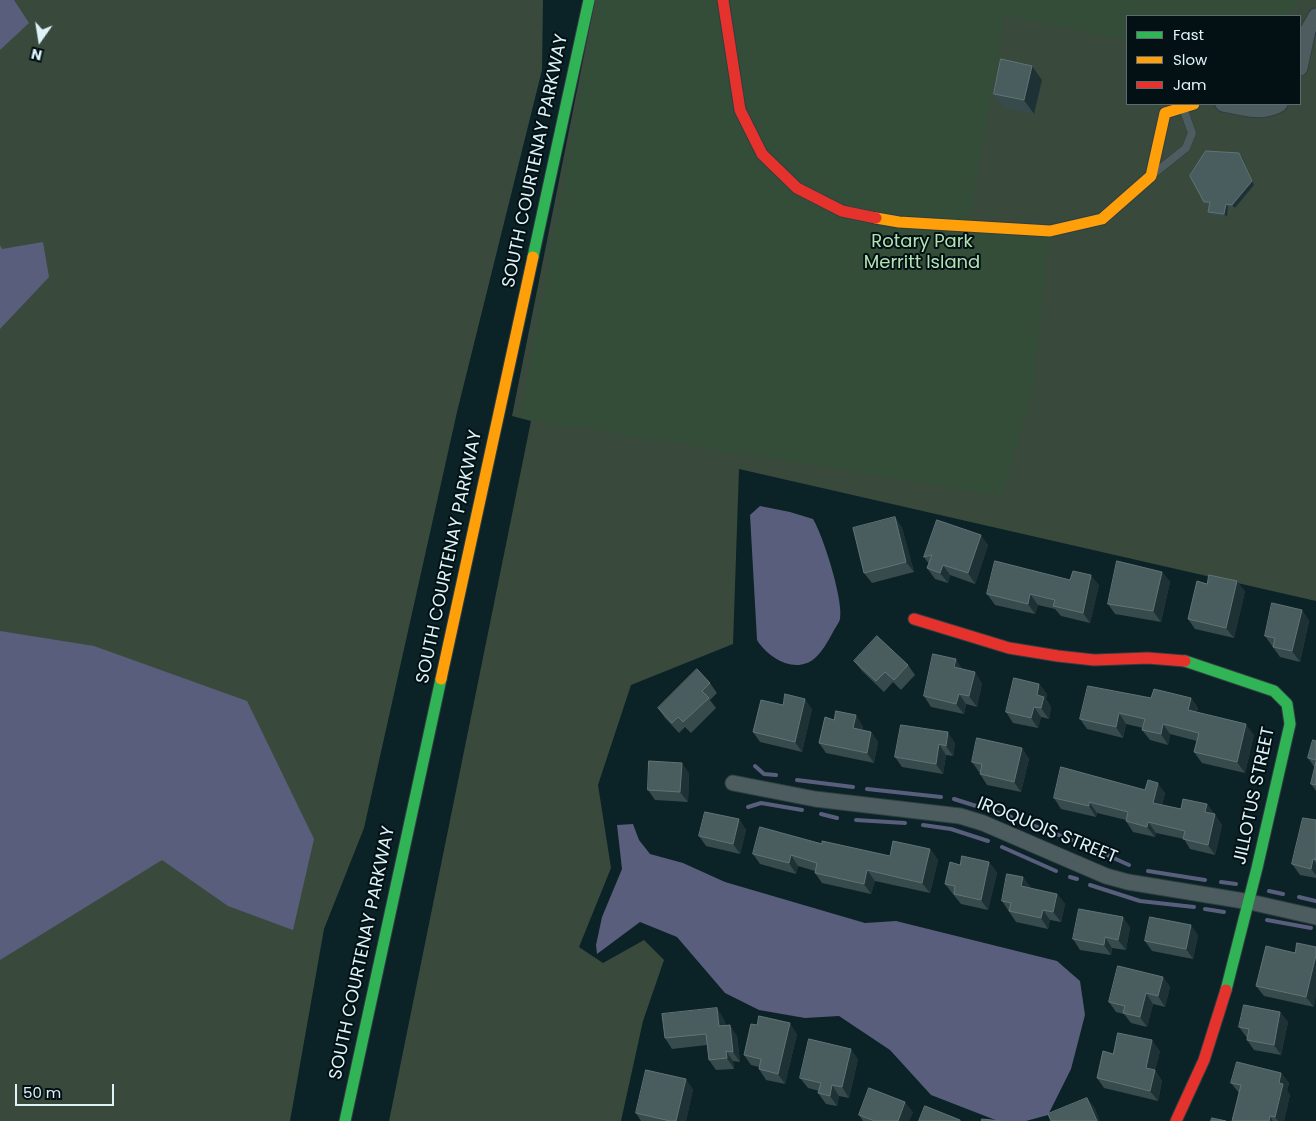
<!DOCTYPE html>
<html>
<head>
<meta charset="utf-8">
<style>
  body { margin:0 }
  #map { position:relative; width:1316px; height:1121px; overflow:hidden; background:#0b2227; font-family:Poppins,sans-serif }
  canvas { display:block }
  .legend { position:absolute; left:1126px; top:15px; width:175px; height:90px; box-sizing:border-box; background:#031014; border:1px solid #5b6b6f; margin:0; padding:6px 9px; list-style:none; font-size:15px; color:#def3f8 }
  .legend li { display:flex; align-items:center; gap:10px; height:25px }
  .legend b { width:25px; border:1px solid #5b6b6f }
  .north { position:absolute; left:15px; top:15px; width:50px; height:50px; -webkit-text-stroke:4px #031014; paint-order:stroke; rotate:193deg; font-size:14px; font-weight:700; line-height:20px; text-align:center; color:#def3f8 }
  .north::after { content:''; display:block; margin:auto; width:18px; height:22px; background:#def3f8; clip-path:polygon(50% 0,100% 100%,50% 72%,0 100%) }
  .scale { position:absolute; left:15px; top:1084px; width:99px; height:22px; box-sizing:border-box; border:2px solid #def3f8; border-top:0; padding-left:6px; font-size:15px; line-height:18px; white-space:nowrap; color:#def3f8; -webkit-text-stroke:4px #031014; paint-order:stroke }
</style>
</head>
<body>
<div id="map">
<canvas width="1316" height="1121"></canvas>
<ul class="legend">
<li><b style="height:6px;background:#30b455"></b>Fast</li>
<li><b style="height:6px;background:#ff9f0a"></b>Slow</li>
<li><b style="height:6px;background:#e5322d"></b>Jam</li>
</ul>
<div class="north">N</div>
<div class="scale">50 m</div>
</div>
<script>
const ctx = document.querySelector('canvas').getContext('2d');
ctx.lineJoin = 'round';
function fillPath(path, color) {
  ctx.fillStyle = color;
  ctx.fill(path, 'evenodd');
}
function strokePath(path, color, width, dash) {
  ctx.strokeStyle = color;
  ctx.lineWidth = width;
  ctx.lineCap = dash ? 'butt' : 'round';
  ctx.setLineDash(dash || []);
  ctx.stroke(path);
}
function drawText(font, color, halo, rows, align = 'center') {
  ctx.font = font + ' Poppins,sans-serif';
  ctx.lineWidth = 4;
  ctx.setLineDash([]);
  ctx.textBaseline = 'middle';
  ctx.strokeStyle = halo;
  ctx.fillStyle = color;
  for (const [text, x, y, turn = 0] of rows) {
    ctx.save();
    ctx.translate(x, y);
    ctx.rotate((+turn || 0) * Math.PI / 180);
    ctx.textAlign = isNaN(turn) ? turn : align;
    if (halo) ctx.strokeText(text, 0, 0);
    ctx.fillText(text, 0, 0);
    ctx.restore();
  }
}
fillPath(new Path2D(`
  M0,0H543L542,70L457,412L364,828L324,929L290,1121H0Z
  M595,0H1316V601L739,469L733,644L631,685L598,785L611,868L579,947L603,963L644,940L664,960L643,1021L621,1121H389L531,421L512,416ZM1127,16H1300V104H1127Z`), '#394a3d');
fillPath(new Path2D(`
  M598,0H1301L1286,16H1127V41L1005,15L968,226L1050,231L1032,393L1002,496L520,418Z`), '#344d38');
fillPath(new Path2D(`
  M0,0H14L29,23L0,50Z
  M43,242L49,277L0,329V245L2,249Z
  M760,506L790,512L813,519C823,535 844,601 840,619C839,623 835,628 833,632C828,641 823,651 815,658C796,675 768,658 757,640L750,515Z
  M0,631L94,646L247,701L314,839L293,930L228,906L162,860L0,960Z
  M633,824L639,840L650,854L683,863L725,882L865,923L896,921L1057,961L1080,981L1085,1015L1071,1069L1048,1115L1026,1121H998L931,1095L890,1050L839,1016L805,1018L759,1010L725,993L677,937L640,922L597,954L596,945L602,917L622,869L617,825Z`), '#595e7c');
strokePath(new Path2D(`
  M755,766L764,774L776,775
  M797,780L853,787
  M867,789L941,797
  M954,799L1011,817
  M748,807L761,803L802,810
  M821,814L837,818
  M856,820L905,823
  M1027,823L1072,840
  M923,825L951,829L988,841
  M1085,845L1129,865
  M1002,847L1056,871
  M1148,871L1205,880
  M1070,877L1077,879
  M1221,882L1236,884
  M1090,885L1140,901L1194,907
  M1269,891L1283,894
  M1299,897L1316,901
  M1205,909L1224,912
  M1267,920L1311,928`), '#595e7c', 4);
const lane = new Path2D(`
  M1156,172L1186,148L1192,133L1183,108`);
const street = new Path2D(`
  M1300,68L1308,30L1316,16
  M1223,104C1241,107 1263,115 1280,104
  M733,783L815,799L960,816L983,823L1106,876L1128,882L1250,902L1316,917`);
const fast = new Path2D(`
  M533,257L589,0
  M1185,661L1274,691L1287,704L1290,724L1257,868L1226,990
  M345,1121L441,679`);
const slow = new Path2D(`
  M876,218L899,222L1050,231L1102,219L1151,176L1165,113L1194,104
  M441,679L533,257`);
const jam = new Path2D(`
  M723,0L740,110L762,154L797,188L842,211L876,218
  M914,619L1009,648L1058,656L1094,660L1148,658L1185,661
  M1176,1121L1204,1060L1226,990`);
strokePath(lane, '#2f3e41', 9);
strokePath(street, '#2f3e41', 17);
strokePath(fast, '#2f3e41', 13);
strokePath(slow, '#2f3e41', 13);
strokePath(jam, '#2f3e41', 13);
strokePath(lane, '#4c5c5f', 8);
strokePath(street, '#4c5c5f', 15);
strokePath(fast, '#30b455', 11);
strokePath(slow, '#ff9f0a', 11);
strokePath(jam, '#e5322d', 11);
fillPath(new Path2D(`
  M1032,66L1042,80L1034,114L1004,108L994,94Z
  M1239,153L1242,157L1254,185L1235,208L1228,207L1227,217L1211,215L1208,212L1209,205H1206L1204,202Z
  M895,517L902,528L914,572L872,583L864,573Z
  M937,520L988,545L975,584L950,575L948,583L935,579L927,568L929,564L924,557Z
  M1162,572L1170,582L1161,622L1115,614L1108,604Z
  M1070,580L1099,585L1090,623L1061,616L1055,609L1038,605L1035,614L995,605L987,594Z
  M1245,591L1234,638L1195,629L1188,619Z
  M1302,610L1309,621L1300,662L1280,657L1265,636Z
  M854,661L908,665L915,675L901,690L893,682L884,692L862,671Z
  M963,669L982,683L977,707L966,704L964,714L931,707L924,696Z
  M710,683L717,693L710,700L716,708L691,733L685,727L679,733L665,718L658,708Z
  M1039,684L1047,694L1046,699L1051,707L1049,719L1041,717L1038,728L1013,723L1006,712Z
  M1151,698H1191L1198,708L1197,712L1254,735L1245,773L1202,763L1194,752L1197,741L1170,734L1168,745L1150,740L1142,730L1143,728L1126,724L1123,738L1087,729L1080,719Z
  M783,705L812,709L802,752L760,742L753,732Z
  M901,725L955,743L953,756L946,755L943,774L902,767L895,757Z
  M863,726L862,730L871,732L878,742L874,763L826,753L819,743Z
  M1316,741V791L1311,784L1315,768L1308,758Z
  M1022,748L1029,759L1021,792L987,785L980,774L981,772H979L972,762Z
  M689,773L688,802L655,800L648,790Z
  M1145,790L1165,793L1162,805L1181,809L1207,804L1222,825L1215,855L1190,849L1184,839L1156,833L1155,837L1133,832L1126,821V820L1097,813L1096,817L1061,809L1054,798Z
  M739,819L746,830L740,854L706,846L699,836Z
  M1316,820V878L1300,875L1292,864Z
  M822,844L890,856L930,849L938,860L930,893L875,881L871,894L822,883L815,873V871L798,866L796,874L760,864L753,854Z
  M989,862L997,873L988,910L961,904L945,884L960,865Z
  M1023,877L1030,888L1057,894L1065,904L1061,922L1050,920L1048,929L1016,922L1002,901Z
  M1130,927L1126,950L1112,948L1111,955L1080,950L1073,939Z
  M1198,935L1193,959L1152,951L1145,941Z
  M1295,953L1314,1007L1264,996L1256,986Z
  M1163,977L1170,987L1165,1007L1153,1004L1147,1027L1131,1023L1124,1014L1116,1012L1109,1002Z
  M1280,1012L1288,1022L1281,1055L1254,1050L1247,1040L1248,1038H1247L1239,1027Z
  M724,1019L725,1026L737,1036L740,1062L733,1061L734,1069L716,1070L709,1060L707,1045L672,1049L665,1038Z
  M797,1034L785,1084L766,1080L759,1069V1067L751,1065L744,1055Z
  M1160,1051L1155,1070L1162,1081L1158,1101L1104,1088L1097,1078L1113,1054Z
  M858,1059L849,1098L839,1096L837,1106L826,1104L818,1093L819,1091L808,1088L800,1078Z
  M1281,1073L1289,1083L1287,1090L1290,1095L1284,1121H1232L1239,1093L1231,1083Z
  M693,1089L686,1121H641L636,1113Z
  M913,1112L909,1121H863L859,1115Z`), '#374a4c');
fillPath(new Path2D(`
  M1032,66L1042,80L1034,114L1024,100Z
  M1239,153L1242,157L1254,185L1235,208L1232,205Z
  M1226,204L1228,207L1227,217L1224,214Z
  M895,517L902,528L914,572L906,562Z
  M981,535L988,545L975,584L968,573Z
  M943,565L950,575L948,583L940,573Z
  M1162,572L1170,582L1161,622L1153,611Z
  M1091,575L1099,585L1090,623L1083,613Z
  M1237,581L1245,591L1234,638L1226,628Z
  M1030,594L1038,605L1035,614L1028,604Z
  M1302,610L1309,621L1300,662L1292,651Z
  M956,659L963,670L954,667Z
  M975,672L982,683L977,707L969,696Z
  M1039,684L1047,694L1046,699L1051,707L1049,719L1041,708L1037,695Z
  M959,694L966,704L964,714L956,704Z
  M1191,698L1198,708L1195,720L1188,710Z
  M805,699L812,709L802,752L795,742Z
  M1034,707L1041,717L1038,728L1031,718Z
  M1119,713L1126,724L1123,738L1116,727Z
  M856,715L863,726L860,738L853,728Z
  M1163,724L1170,734L1168,745L1161,734Z
  M1246,724L1254,735L1245,773L1237,762Z
  M871,732L878,742L874,763L867,753Z
  M948,732L955,743L953,756L946,746Z
  M939,744L946,755L943,774L936,764Z
  M1022,748L1029,759L1021,792L1014,782Z
  M682,763L689,773L688,802L680,792Z
  M1158,783L1165,793L1160,813L1153,803Z
  M1089,802L1097,813L1096,817L1089,806Z
  M1207,804L1214,815L1205,812Z
  M1215,814L1222,825L1215,855L1208,845Z
  M739,819L746,830L740,854L733,844Z
  M1148,822L1156,833L1155,837L1147,827Z
  M930,849L938,860L930,893L922,883Z
  M791,855L798,866L796,874L789,863Z
  M1313,859L1316,863V875L1311,869Z
  M989,862L997,873L988,910L981,900Z
  M867,870L875,881L871,894L864,884Z
  M1023,877L1031,887L1028,896L1021,886Z
  M1057,894L1065,904L1061,922L1053,912Z
  M1043,910L1050,920L1048,929L1041,918Z
  M1123,917L1130,927L1126,950L1118,940Z
  M1191,925L1198,935L1193,959L1186,949Z
  M1105,937L1112,948L1111,955L1104,945Z
  M1316,955V997L1314,1007L1306,997Z
  M1163,977L1170,987L1165,1007L1158,996Z
  M1146,993L1153,1004L1147,1027L1140,1017Z
  M717,1008L724,1019L726,1037L719,1026Z
  M1280,1012L1288,1022L1281,1055L1274,1045Z
  M790,1023L797,1034L785,1084L778,1074Z
  M730,1025L737,1036L740,1062L733,1052Z
  M1152,1040L1160,1051L1155,1070L1162,1081L1158,1101L1150,1091L1146,1068Z
  M851,1049L858,1059L849,1098L842,1087Z
  M726,1051L733,1061L734,1069L727,1058Z
  M1281,1073L1289,1083L1287,1090L1290,1095L1284,1121H1278L1275,1117L1279,1083Z
  M686,1079L693,1089L686,1121H676Z
  M832,1085L839,1096L837,1106L830,1096Z
  M1087,1098L1095,1108L1100,1121H1097Z
  M905,1102L913,1112L909,1121H898Z
  M1270,1116L1273,1121H1269Z`), '#1e3235');
const building = new Path2D(`
  M1001,59L1032,66L1024,100L994,94Z
  M1206,151L1239,153L1252,181L1232,205L1226,204L1224,214L1208,212L1210,202H1204L1190,176Z
  M895,517L906,562L864,573L853,528Z
  M937,520L981,535L968,573L943,565L940,573L927,568L932,555L924,557Z
  M995,561L1070,580L1073,571L1091,575L1083,613L1053,606L1055,600L1030,594L1028,604L987,594Z
  M1117,561L1162,572L1153,611L1108,604Z
  M1209,575L1237,581L1226,628L1188,619L1197,581L1207,584Z
  M1272,603L1302,610L1292,651L1273,647L1275,638L1265,636Z
  M877,636L908,665L894,680L885,672L876,681L854,661Z
  M933,654L956,659L954,667L975,672L969,696L959,694L956,704L924,696Z
  M697,669L710,683L702,691L709,698L683,722L678,717L672,723L658,708Z
  M1014,678L1039,684L1037,695L1044,697L1041,708L1034,707L1031,718L1006,712Z
  M1088,686L1151,698L1154,689L1191,698L1188,710L1246,724L1237,762L1194,752L1199,733L1163,724L1161,734L1142,730L1145,719L1119,713L1116,727L1080,719Z
  M785,694L805,699L795,742L753,732L761,700L783,705Z
  M836,711L856,715L853,728L871,732L867,753L819,743L825,717L834,720Z
  M901,725L948,732L946,746L939,744L936,764L895,757Z
  M977,738L1022,748L1014,782L980,774L982,764L972,762Z
  M1313,740L1316,741V760L1308,758Z
  M649,761L682,763L680,792L648,790Z
  M1316,762V785L1311,784Z
  M1061,767L1145,790L1148,780L1158,783L1153,803L1181,809L1183,799L1207,804L1205,812L1215,814L1208,845L1183,839L1185,831L1148,822L1147,827L1126,821L1128,812L1089,802V806L1054,798Z
  M705,812L739,819L733,844L699,836Z
  M1303,818L1316,820V860L1313,859L1311,869L1292,864Z
  M760,827L822,844V841L890,856L893,841L930,849L922,883L867,870L864,884L815,873L817,863L791,855L789,863L753,854Z
  M962,856L989,862L981,900L954,894L955,886L945,884L950,862L960,865Z
  M1007,874L1023,877L1021,886L1057,894L1053,912L1043,910L1041,918L1009,911L1011,903L1002,901Z
  M1079,909L1123,917L1118,940L1105,937L1104,945L1073,939Z
  M1150,917L1191,925L1186,949L1145,941Z
  M1297,943L1316,947V955L1306,997L1256,986L1266,946L1295,953Z
  M1118,966L1163,977L1158,996L1146,993L1140,1017L1123,1013L1125,1006L1109,1002Z
  M1244,1005L1280,1012L1274,1045L1247,1040L1249,1029L1239,1027Z
  M717,1008L719,1026L730,1025L733,1052L726,1051L727,1058L709,1060L706,1034L665,1038L662,1014Z
  M759,1016L790,1023L778,1074L759,1069L761,1059L744,1055L751,1024L757,1025Z
  M1118,1033L1152,1040L1146,1068L1155,1070L1150,1091L1097,1078L1103,1051L1113,1054Z
  M809,1039L851,1049L842,1087L832,1085L830,1096L818,1093L821,1083L800,1078Z
  M1237,1062L1281,1073L1279,1083L1283,1084L1275,1117L1270,1116L1269,1121H1232L1241,1085L1231,1083Z
  M646,1070L686,1079L676,1121H670L636,1113Z
  M869,1088L905,1102L898,1121H875L859,1115Z
  M1087,1098L1097,1121H1051L1048,1114Z
  M925,1106L960,1120V1121H919Z
  M1212,1118L1226,1121H1211Z
  M982,1119L1001,1121H982Z`);
fillPath(building, '#495c5e');
strokePath(building, '#607476', 1);
drawText('18px', '#def3f8', '#031014', [
  ["SOUTH COURTENAY PARKWAY",536,161,-78],
  ["SOUTH COURTENAY PARKWAY",450,557,-78],
  ["JILLOTUS STREET",1255,796,-78],
  ["IROQUOIS STREET",1047,831,22],
  ["SOUTH COURTENAY PARKWAY",363,953,-78]
]);
drawText('18px', '#b2e1b2', '#031014', [
  ["Rotary Park",922,242],
  ["Merritt Island",922,263]
]);
</script>
</body>
</html>
